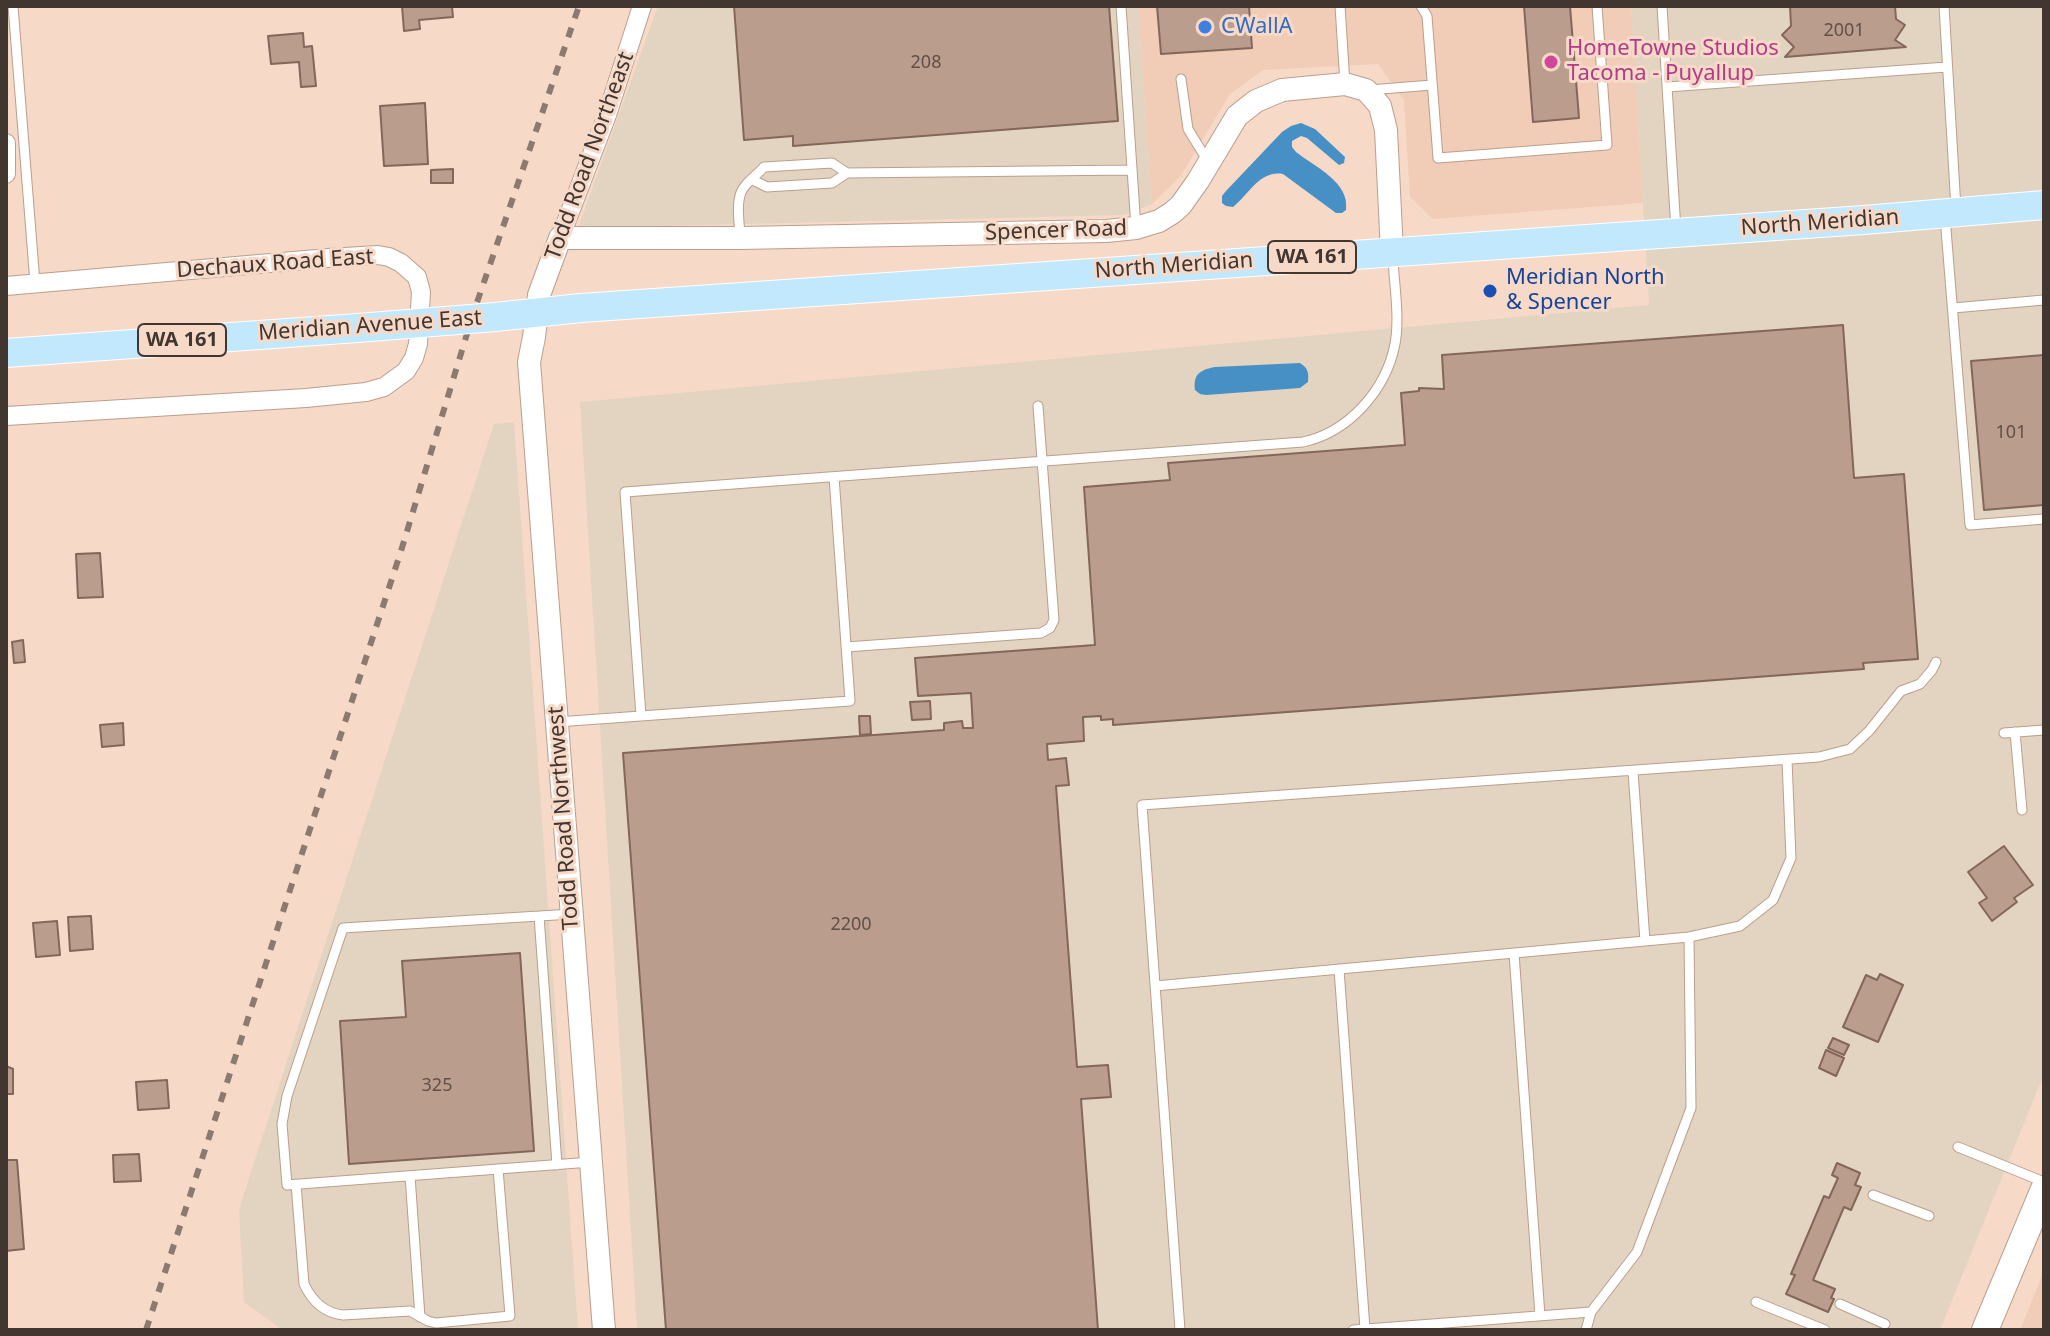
<!DOCTYPE html>
<html>
<head>
<meta charset="utf-8">
<style>
  body { margin:0 }
  #map { position:relative; width:2050px; height:1336px; overflow:hidden; background:#f7d9c8; font-family:"Noto Sans",sans-serif }
  canvas { display:block }
  .frame { position:absolute; inset:0; border:8px solid #423630; pointer-events:none }
</style>
</head>
<body>
<div id="map">
<canvas width="2050" height="1336"></canvas>
<div class="frame"></div>
</div>
<script>
const ctx = document.querySelector('canvas').getContext('2d');
ctx.lineJoin = 'round';
function fillPath(path, color) {
  ctx.fillStyle = color;
  ctx.fill(path, 'evenodd');
}
function strokePath(path, color, width, dash) {
  ctx.strokeStyle = color;
  ctx.lineWidth = width;
  ctx.lineCap = dash ? 'butt' : 'round';
  ctx.setLineDash(dash || []);
  ctx.stroke(path);
}
function drawText(font, color, halo, rows, align = 'center') {
  ctx.font = font + ' "Noto Sans",sans-serif';
  ctx.lineWidth = 6;
  ctx.setLineDash([]);
  ctx.textBaseline = 'middle';
  ctx.strokeStyle = halo;
  ctx.fillStyle = color;
  for (const [text, x, y, turn = 0] of rows) {
    ctx.save();
    ctx.translate(x, y);
    ctx.rotate((+turn || 0) * Math.PI / 180);
    ctx.textAlign = isNaN(turn) ? turn : align;
    if (halo) ctx.strokeText(text, 0, 0);
    ctx.fillText(text, 0, 0);
    ctx.restore();
  }
}
fillPath(new Path2D(`
  M1138,6H1631L1643,203L1433,219L1410,197L1404,100L1378,64L1263,70L1230,94L1180,177L1152,204Z
  M2044,1271V1330H2020Z`), '#f1ccb7');
fillPath(new Path2D(`
  M658,6H1138L1152,204L1124,215L578,228Z
  M1631,6H2044V1074L1940,1330H637L580,402L1649,305Z
  M514,422L578,1330H283L244,1302L239,1209L494,424Z`), '#e2d4c1');
fillPath(new Path2D(`
  M1301,123L1315,129L1345,157L1344,163L1339,165L1307,138L1301,136L1292,141V147L1296,152C1315,167 1350,182 1346,210L1342,213H1336L1283,174C1259,170 1249,195 1233,207L1226,206L1222,203V196L1226,191L1282,132L1291,126Z
  M1300,363C1308,368 1309,373 1308,382L1300,388L1206,395L1200,394L1195,390C1193,374 1200,370 1215,367Z`), '#4690c5');
const building = new Path2D(`
  M402,6H452L453,17L419,20L420,29L404,31Z
  M734,6H1109L1118,121L793,146V136L744,140Z
  M1157,6H1249L1252,48L1161,54Z
  M1524,6H1570L1579,118L1533,122Z
  M1790,6H1895L1896,19L1905,25L1895,40L1906,47L1785,57L1794,47L1782,35L1791,26Z
  M303,33L304,47L312,46L316,86L301,87L299,62L271,64L268,36Z
  M425,103L428,164L384,166L380,106Z
  M453,169V183H431V170Z
  M1843,325L1854,478L1904,474L1918,659L1863,663L1864,669L1113,725V719L1101,720V716L1083,717L1084,741L1047,744L1048,760L1066,758L1069,785L1056,786L1077,1067L1108,1065L1111,1097L1081,1099L1098,1330H666L623,753L944,730V723L962,721L963,728H973L971,693L918,696L915,658L1095,645L1084,487L1170,480L1168,463L1405,445L1401,393L1419,391V388L1444,389L1442,355Z
  M2044,355V505L1984,510L1971,361Z
  M100,553L103,597L78,598L76,554Z
  M23,640L25,662L14,663L12,642Z
  M930,701L931,719L912,720L910,702Z
  M859,716H870L871,734L860,735Z
  M123,723L124,745L102,747L100,725Z
  M2004,846L2033,885L2014,898L2017,902L1992,921L1979,903L1987,898L1968,872Z
  M91,916L93,949L70,951L68,917Z
  M57,921L60,955L36,957L33,923Z
  M520,953L534,1151L349,1164L340,1021L406,1017L402,961Z
  M1880,974L1903,985L1878,1042L1843,1027L1866,975L1877,980Z
  M1833,1038L1849,1045L1844,1055L1828,1048Z
  M1826,1050L1844,1058L1836,1076L1819,1068Z
  M6,1066L13,1069V1094H6Z
  M167,1080L169,1108L138,1110L136,1082Z
  M139,1154L141,1181L114,1182L113,1155Z
  M6,1160H17L24,1249L6,1251Z
  M1837,1163L1860,1173L1855,1185L1861,1187L1851,1210L1844,1207L1813,1280L1835,1289L1831,1298L1834,1299L1828,1312L1786,1294L1795,1275L1791,1274L1824,1196L1829,1198L1838,1178L1832,1175Z`);
fillPath(building, '#bb9d8e');
strokePath(building, '#83675a', 2);
const service = new Path2D(`
  M13,6L35,283
  M1121,6L1136,228
  M1340,6L1345,84
  M1421,6L1427,16L1438,158L1607,145L1597,6
  M1662,6L1676,230
  M1944,6L1956,209
  M1181,79L1188,129L1207,160
  M1667,87L1947,67
  M1369,90L1432,85
  M753,180L767,187L832,183L847,173
  M1945,217L1970,525L2044,519
  M740,238C740,223 734,198 745,186C750,179 758,174 764,167L832,163L847,173L1132,170
  M1953,308L2044,300
  M846,647L1041,633L1050,628L1054,620L1038,406
  M641,716L625,492L1303,442C1349,432 1386,390 1395,344C1400,316 1394,285 1393,258
  M557,722L850,701L834,477
  M2015,732L2022,810
  M2004,733L2044,730
  M1633,771L1645,941
  M572,914L343,928L287,1096L282,1124L287,1185L591,1162
  M539,916L557,1165
  M1514,953L1540,1316
  M1339,969L1365,1329
  M1155,986L1645,941L1689,937L1740,926L1773,900L1791,858L1787,760
  M1958,1147L2044,1182
  M410,1176L420,1317
  M296,1184L304,1284C312,1301 324,1313 343,1315L410,1311L428,1321L436,1323L510,1316L498,1169
  M1873,1195L1929,1216
  M1756,1302L1825,1330
  M1840,1304L1885,1324
  M1180,1330L1142,805L1819,757L1850,749L1869,731L1901,691L1920,684L1932,670L1936,662
  M1353,1330L1591,1312
  M1586,1330L1591,1312L1637,1252L1691,1108L1689,937`);
const minor = new Path2D(`
  M6,143V174
  M560,238L607,115L642,6
  M6,286L328,258L378,255L389,257L401,263L417,277L421,292L418,344L414,358L406,371L384,387L366,392L306,398L6,416`);
const tertiary = new Path2D(`
  M604,1330L529,362L534,337L539,295L560,238H740L1106,231L1136,228L1159,221L1172,213L1181,205L1198,181L1237,116L1256,101L1282,90L1345,84L1366,90L1380,106L1386,130L1392,252`);
const secondary = new Path2D(`
  M1985,1330L2044,1189`);
const primary = new Path2D(`
  M581,308L1864,220L2044,205
  M6,353L358,328`);
strokePath(service, '#bb9e8e', 11);
strokePath(minor, '#bb9e8e', 20);
strokePath(tertiary, '#bb9e8e', 24);
strokePath(secondary, '#bb9e8e', 28);
strokePath(primary, '#fff', 30);
strokePath(service, '#fff', 9);
strokePath(minor, '#fff', 18);
strokePath(tertiary, '#fff', 22);
strokePath(secondary, '#fff', 26);
strokePath(primary, '#c2e8fe', 28);
strokePath(new Path2D(`
  M146,1330L401,551L473,314L579,6`), '#8d7a6f', 6, [10, 10]);
const primaryBridge = new Path2D(`
  M358,328L495,317L581,308`);
strokePath(primaryBridge, '#fff', 30, []);
strokePath(primaryBridge, '#c2e8fe', 28);
for (const [x, y, r, color] of [
  [1205,27,8,"#3f7fe0"],
  [1551,62,8,"#d1479c"],
  [1490,291,8,"#1a4fb4"]
]) {
  const dot = new Path2D();
  dot.arc(x, y, r, 0, 2 * Math.PI);
  ctx.fillStyle = color;
  ctx.fill(dot);
  strokePath(dot, '#f7d9c8', 3);
}
drawText('18px', '#605048', null, [
  ["2001",1844,31],
  ["208",926,63],
  ["101",2011,433],
  ["2200",851,925],
  ["325",437,1086]
]);
for (const [x, y, w] of [
  [1312,257,88],
  [182,340,88]
]) {
  const box = new Path2D();
  box.roundRect(x - w / 2, y - 16, w, 32, 6);
  ctx.fillStyle = '#f7d9c8';
  ctx.fill(box);
  strokePath(box, '#423630', 2);
}
drawText('bold 20px', '#423630', null, [
  ["WA 161",1312,257],
  ["WA 161",182,340]
]);
drawText('22px', '#366cbe', '#f7d9c8', [
  ["CWallA",1221,27]
], 'left');
drawText('22px', '#b23c85', '#f7d9c8', [
  ["HomeTowne Studios",1567,49],
  ["Tacoma - Puyallup",1567,74]
], 'left');
drawText('22px', '#423630', '#f7d9c8', [
  ["Todd Road Northeast",590,156,-70],
  ["North Meridian",1820,223,-4],
  ["Spencer Road",1056,231,-2],
  ["Dechaux Road East",275,264,-4],
  ["North Meridian",1174,266,-4],
  ["Meridian Avenue East",370,326,-4],
  ["Todd Road Northwest",564,818,-94]
]);
drawText('22px', '#164399', '#f7d9c8', [
  ["Meridian North",1506,278],
  ["& Spencer",1506,303]
], 'left');
</script>
</body>
</html>
